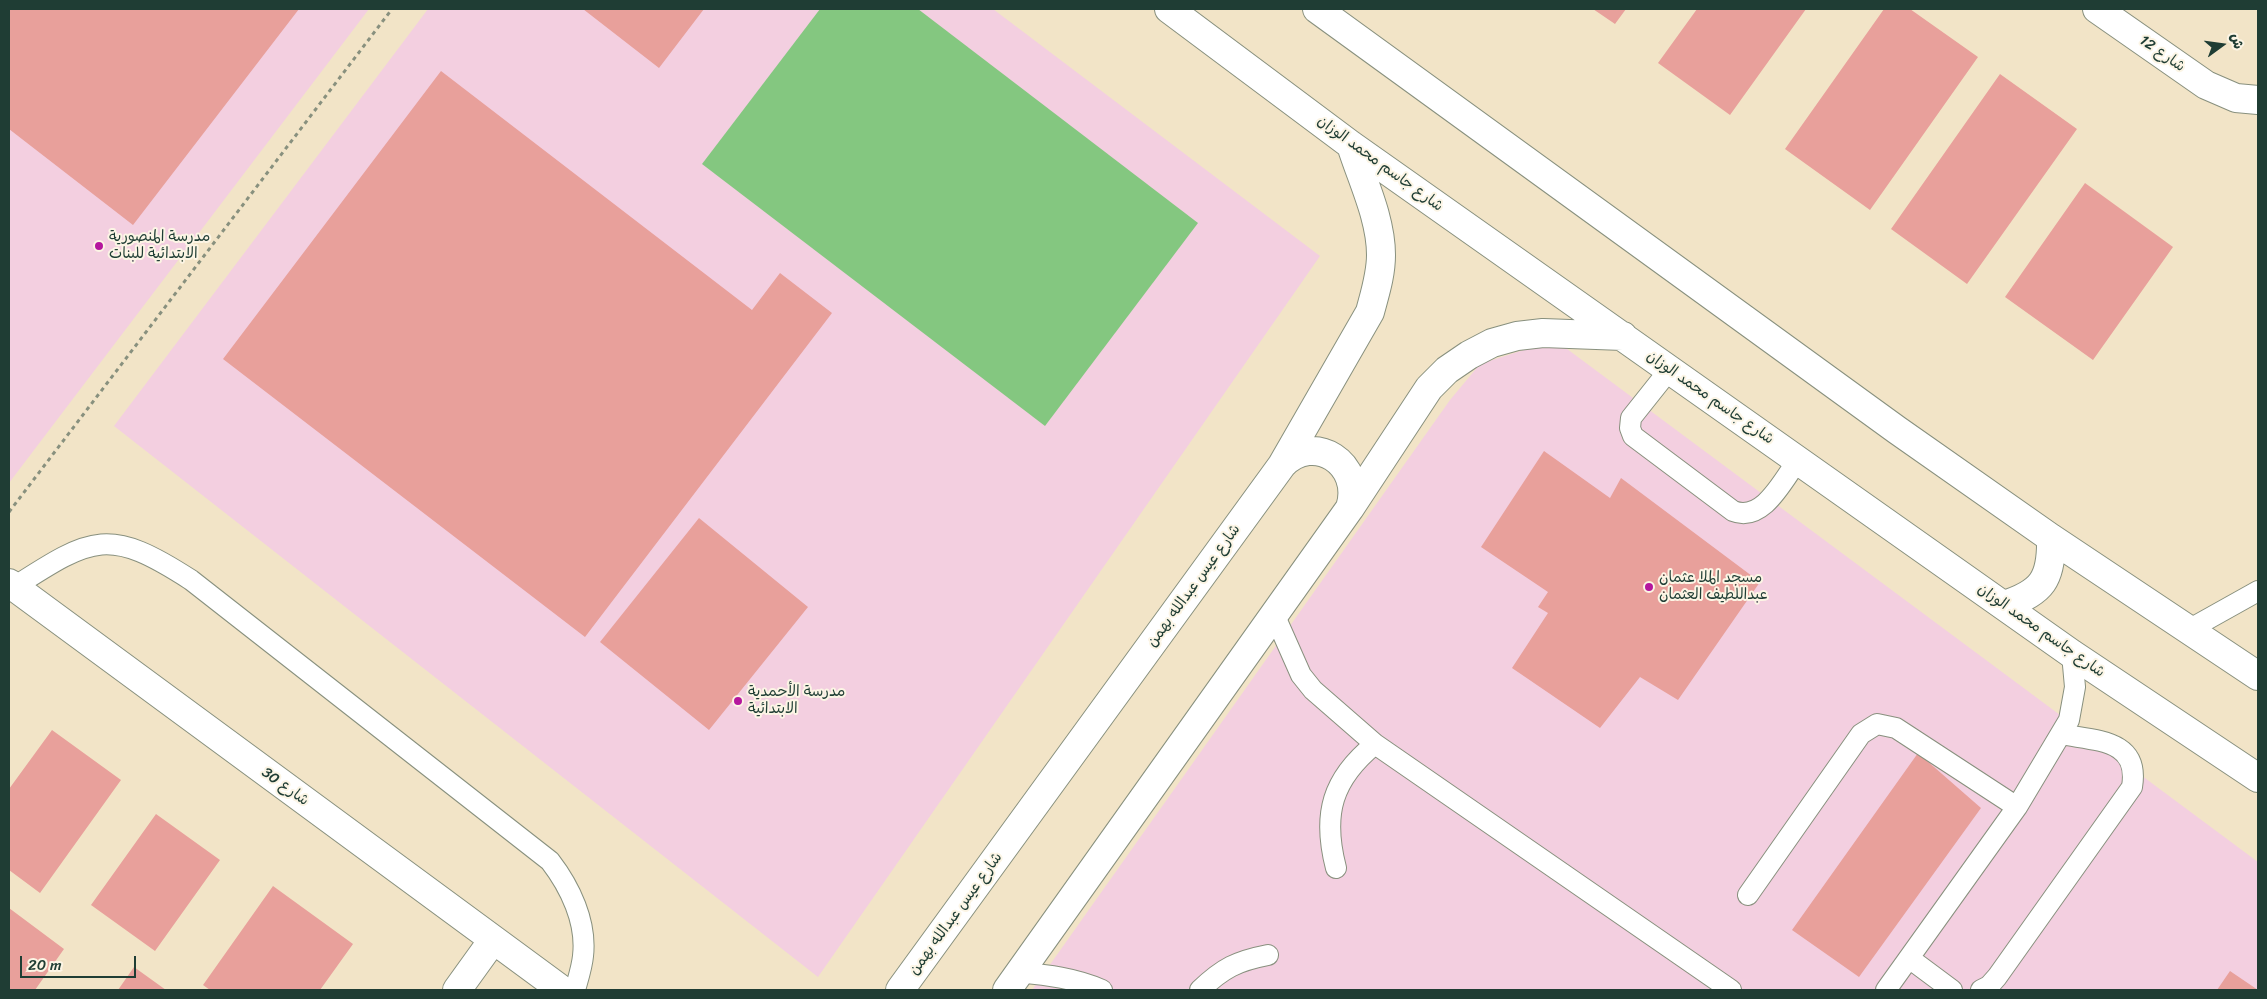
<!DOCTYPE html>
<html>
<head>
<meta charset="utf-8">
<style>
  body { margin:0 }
  #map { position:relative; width:2267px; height:999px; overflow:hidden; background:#f2e4c7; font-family:Sriracha,"Playpen Sans Arabic",sans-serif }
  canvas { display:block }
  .frame { position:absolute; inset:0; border:10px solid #1f3d34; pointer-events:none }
  .north { position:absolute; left:2197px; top:20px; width:50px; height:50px; -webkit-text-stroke:4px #fcf5e5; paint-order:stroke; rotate:76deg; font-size:14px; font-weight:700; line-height:20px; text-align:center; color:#1f3d34 }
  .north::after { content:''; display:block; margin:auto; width:18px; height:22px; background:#1f3d34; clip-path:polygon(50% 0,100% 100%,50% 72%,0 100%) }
  .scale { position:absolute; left:20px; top:956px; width:116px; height:22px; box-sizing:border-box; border:2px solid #1f3d34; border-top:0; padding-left:6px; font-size:15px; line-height:18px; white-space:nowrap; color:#1f3d34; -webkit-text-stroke:4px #fcf5e5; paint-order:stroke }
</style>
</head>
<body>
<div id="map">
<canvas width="2267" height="999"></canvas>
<div class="frame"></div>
<div class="north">ش</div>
<div class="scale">20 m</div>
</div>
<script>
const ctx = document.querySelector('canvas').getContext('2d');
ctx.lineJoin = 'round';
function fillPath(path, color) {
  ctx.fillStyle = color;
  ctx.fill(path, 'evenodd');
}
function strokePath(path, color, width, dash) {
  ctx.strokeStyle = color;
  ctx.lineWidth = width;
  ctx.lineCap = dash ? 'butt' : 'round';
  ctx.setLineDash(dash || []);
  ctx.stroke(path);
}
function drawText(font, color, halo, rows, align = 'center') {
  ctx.font = font + ' Sriracha,"Playpen Sans Arabic",sans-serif';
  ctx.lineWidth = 4;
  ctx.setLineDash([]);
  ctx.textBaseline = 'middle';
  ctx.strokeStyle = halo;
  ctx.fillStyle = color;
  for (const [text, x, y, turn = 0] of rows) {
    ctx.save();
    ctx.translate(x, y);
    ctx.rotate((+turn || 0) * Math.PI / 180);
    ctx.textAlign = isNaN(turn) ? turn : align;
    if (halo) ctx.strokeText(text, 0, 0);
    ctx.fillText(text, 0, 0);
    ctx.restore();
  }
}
fillPath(new Path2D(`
  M9,9H369L9,483Z
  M428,9H993L1320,256L818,977L114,426Z
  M1555,340L2258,862V990H1032L1450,400L1480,364Z`), '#f3cfe0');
fillPath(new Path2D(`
  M820,9H918L1198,223L1045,426L702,164Z`), '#84c780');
fillPath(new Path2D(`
  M9,9H299L133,225L9,129Z
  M583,9H704L659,68Z
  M1593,9H1626L1615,24Z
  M1697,9H1806L1730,115L1658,63Z
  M1884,9H1910L1978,57L1870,210L1785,149Z
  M441,71L752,310L780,273L832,313L585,637L223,359Z
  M2000,74L2077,129L1967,284L1891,229Z
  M2085,183L2173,247L2093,360L2005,297Z
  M1544,451L1610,498L1621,478L1760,582L1678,700L1640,677L1600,728L1512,668L1548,613L1538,607L1548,592L1481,547Z
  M699,518L808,607L709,730L600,642Z
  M52,730L121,780L40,893L9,870V789Z
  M1918,753L1981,808L1859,977L1792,930Z
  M156,814L220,860L155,951L91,905Z
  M273,886L353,944L320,990H210L203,985Z
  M9,908L64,949L35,990H9Z
  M134,967L166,990H118Z
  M2230,971L2258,990H2217Z`), '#e8a09b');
const service = new Path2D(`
  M1670,369L1631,418L1630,428L1633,436L1733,511C1763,523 1783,480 1798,460
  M14,587C93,536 109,527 191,580L550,861C570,887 587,922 583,956C582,967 578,979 575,990
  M1274,614L1301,675L1313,690L1375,744L1731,990
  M2190,629L2258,591
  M1336,868C1322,814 1332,779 1375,744
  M1748,895L1861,734L1877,724L1896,728L2017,807
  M1909,958L1952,990
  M1018,972C1047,975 1075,978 1102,990
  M1200,990C1223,968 1237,961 1268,955
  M1886,990L2017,807L2069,720L2075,687L2072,654
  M1981,990L1989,986L1997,977L2132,787C2140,739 2096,741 2061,734`);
const minor = new Path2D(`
  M2097,9L2206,85L2236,98L2258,100
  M9,583L562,990
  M457,990L493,940`);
const tertiary = new Path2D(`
  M1169,9L1351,145L2072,654L2258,778
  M1317,9L1897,430L2051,538L2258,676
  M1282,465C1314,431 1364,464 1350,508
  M2004,605C2042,593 2052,579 2051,538
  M900,990L1282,465L1370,312C1375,293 1381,275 1381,255C1381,218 1362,180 1351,145
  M1007,990L1350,508L1429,388L1447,370L1469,355L1492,343L1517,336L1543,333L1623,336`);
strokePath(service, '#88907e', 22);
strokePath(minor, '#88907e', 30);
strokePath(tertiary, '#88907e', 30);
strokePath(new Path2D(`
  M9,512L392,9`), '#88907e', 3, [4, 4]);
strokePath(service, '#fff', 20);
strokePath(minor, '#fff', 28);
strokePath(tertiary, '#fff', 28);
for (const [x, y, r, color] of [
  [99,246,5,"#b5179e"],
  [1649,587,5,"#b5179e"],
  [738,701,5,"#b5179e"]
]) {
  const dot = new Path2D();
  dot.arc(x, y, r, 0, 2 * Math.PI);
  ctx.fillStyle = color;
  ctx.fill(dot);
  strokePath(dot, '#fcf5e5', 2);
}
drawText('15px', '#1f3d34', '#fcf5e5', [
  ["شارع 12",2162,54,35],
  ["شارع جاسم محمد الوزان",1380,164,36],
  ["شارع جاسم محمد الوزان",1710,398,35],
  ["شارع عيس عبدالله بهمن",1194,586,-54],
  ["شارع جاسم محمد الوزان",2041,631,35],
  ["شارع 30",285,787,36],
  ["شارع عيس عبدالله بهمن",956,914,-54]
]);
drawText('15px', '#1f3d34', '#fcf5e5', [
  ["مدرسة المنصورية",109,237],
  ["الابتدائية للبنات",109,254],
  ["مسجد الملا عثمان",1659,578],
  ["عبداللطيف العثمان",1659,595],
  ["مدرسة الأحمدية",748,692],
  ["الابتدائية",748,709]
], 'left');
</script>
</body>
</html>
